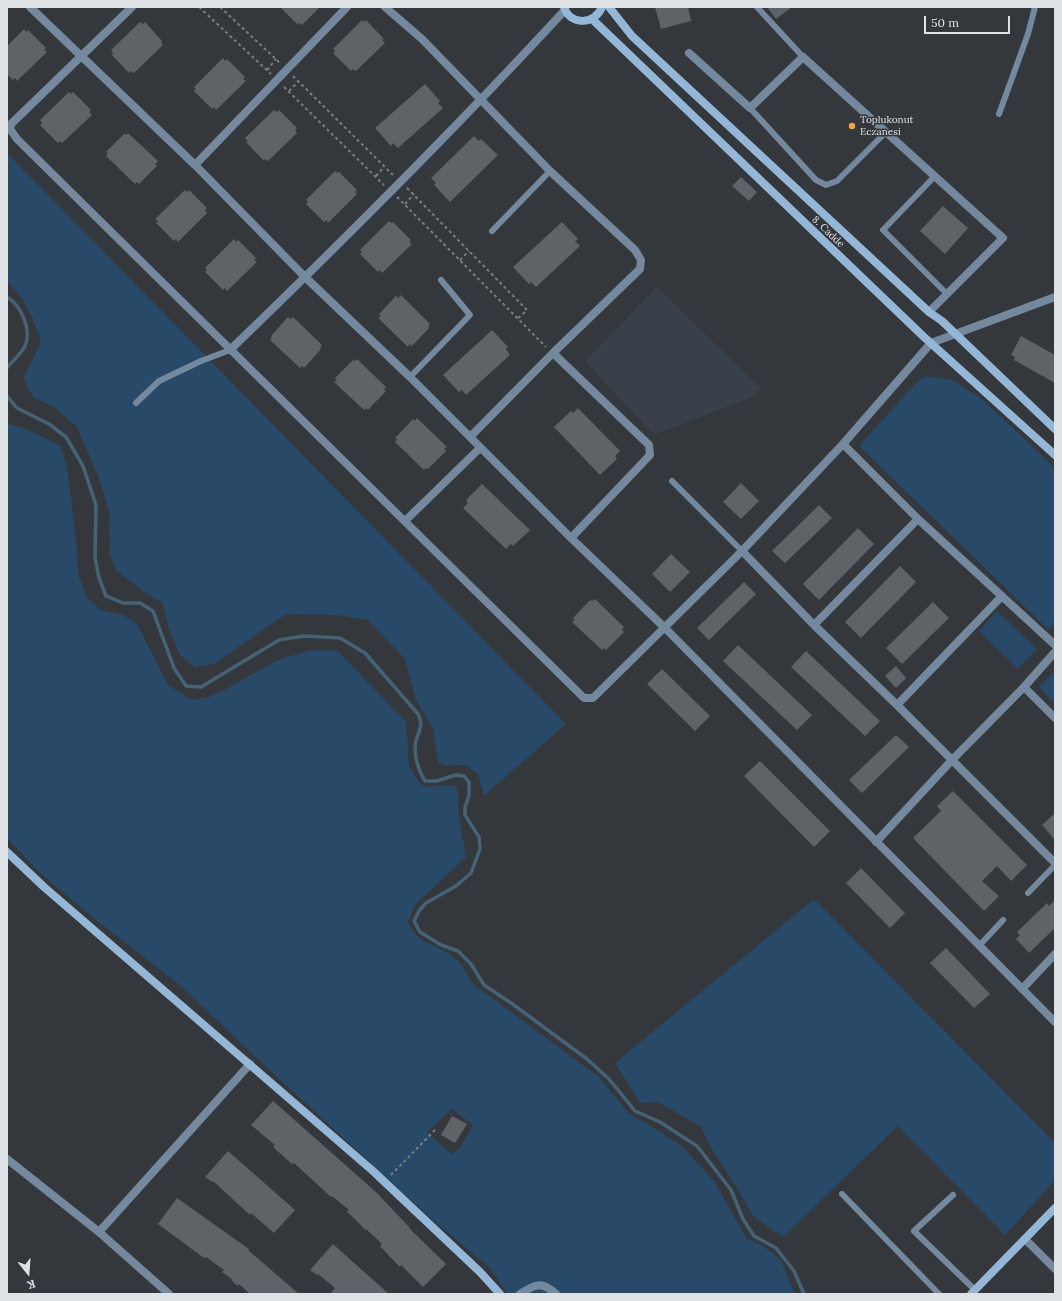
<!DOCTYPE html>
<html>
<head>
<meta charset="utf-8">
<style>
  body { margin:0 }
  #map { position:relative; width:1062px; height:1301px; overflow:hidden; background:#34383c; font-family:Lora,serif }
  canvas { display:block }
  .frame { position:absolute; inset:0; border:8px solid #dfe2e5; pointer-events:none }
  .north { position:absolute; left:8px; top:1253px; width:40px; height:40px; -webkit-text-stroke:3px #34383c; paint-order:stroke; rotate:163deg; font-size:11px; font-weight:700; line-height:16px; text-align:center; color:#dfe2e5 }
  .north::after { content:''; display:block; margin:auto; width:14px; height:18px; background:#dfe2e5; clip-path:polygon(50% 0,100% 100%,50% 72%,0 100%) }
  .scale { position:absolute; left:924px; top:16px; width:86px; height:18px; box-sizing:border-box; border:2px solid #dfe2e5; border-top:0; padding-left:5px; font-size:12px; line-height:14px; white-space:nowrap; color:#dfe2e5; -webkit-text-stroke:3px #34383c; paint-order:stroke }
</style>
</head>
<body>
<div id="map">
<canvas width="1062" height="1301"></canvas>
<div class="frame"></div>
<div class="north">K</div>
<div class="scale">50 m</div>
</div>
<script>
const ctx = document.querySelector('canvas').getContext('2d');
ctx.lineJoin = 'round';
function fillPath(path, color) {
  ctx.fillStyle = color;
  ctx.fill(path, 'evenodd');
}
function strokePath(path, color, width, dash) {
  ctx.strokeStyle = color;
  ctx.lineWidth = width;
  ctx.lineCap = dash ? 'butt' : 'round';
  ctx.setLineDash(dash || []);
  ctx.stroke(path);
}
function drawText(font, color, halo, rows, align = 'center') {
  ctx.font = font + ' Lora,serif';
  ctx.lineWidth = 3;
  ctx.setLineDash([]);
  ctx.textBaseline = 'middle';
  ctx.strokeStyle = halo;
  ctx.fillStyle = color;
  for (const [text, x, y, turn = 0] of rows) {
    ctx.save();
    ctx.translate(x, y);
    ctx.rotate((+turn || 0) * Math.PI / 180);
    ctx.textAlign = isNaN(turn) ? turn : align;
    if (halo) ctx.strokeText(text, 0, 0);
    ctx.fillText(text, 0, 0);
    ctx.restore();
  }
}
fillPath(new Path2D(`
  M657,287L761,389L752,397L654,435L585,361Z`), '#38414a');
fillPath(new Path2D(`
  M7,153L566,724L484,796L478,774L465,765L445,766L438,762L433,728L416,700L405,659L368,620L336,615L286,614L214,664L195,667L180,655L169,629L163,603L148,595L116,570L110,555L109,511L98,476L77,427L54,407L34,398L26,385L24,377L41,342L33,319L21,297L7,281Z
  M925,376L952,380L982,399L1055,468V622L1048,629L859,446L915,384Z
  M7,423L31,431L61,446L67,468L75,531L79,577L88,599L101,610L123,615L137,624L168,685L192,700L209,697L232,686L275,661L311,650H337L406,722L409,766L420,784L428,787L443,785L456,786L459,796L458,810L466,857L415,905L408,922L413,932L423,941L445,951L460,962L473,984L599,1077L629,1114L651,1126L682,1146L714,1181L747,1239L763,1246L781,1260L795,1294H508L489,1267L427,1215L261,1062L181,986L91,916L39,872L7,838ZM452,1109L473,1125L460,1148L451,1154L427,1132Z
  M997,611L1037,649L1018,669L979,631Z
  M1055,670V704L1039,687Z
  M814,899L1055,1143V1180L1005,1235L898,1126L783,1237L754,1217L734,1183L713,1151L701,1127L658,1102L640,1103L615,1063Z`), '#284967');
strokePath(new Path2D(`
  M7,297C21,305 32,330 25,346C22,353 12,361 7,368
  M7,396L17,408L49,424L66,437L83,466L96,505L95,557L99,578L106,596L123,603H140L153,611L174,668L186,686L201,687L279,640L304,636L340,638L365,653L418,714C424,727 419,729 416,741C413,756 418,769 425,781H437L456,775L464,776L469,782V796L465,807V815L479,837L480,849L471,873L456,886L426,903L419,911L414,921L420,932L441,945L458,951L471,964L484,985L511,1003L587,1059L609,1079L635,1111L660,1122L697,1146L731,1190L743,1219L754,1236L776,1248L794,1271L804,1294`), '#456277', 3.5);
fillPath(new Path2D(`
  M280,7H320L302,25L299,23L297,24Z
  M655,7H688L691,21L661,29Z
  M767,7H792L776,19Z
  M362,20L365,22L366,20L384,39L382,40L385,43L356,71L353,69L351,71L333,53L335,51L333,49Z
  M140,22L143,24L145,22L162,41L161,42L163,45L134,73L131,71L129,73L112,55L113,53L111,50Z
  M24,29L26,32L28,30L46,48L44,50L47,52L17,81L15,78L13,80L7,74V46Z
  M223,58L225,61L227,59L245,77L243,79L246,81L216,110L214,107L212,109L194,91L196,89L194,87Z
  M425,84L440,101L438,103L443,108L398,148L393,143L391,146L375,128Z
  M69,92L71,94L73,92L91,110L89,112L92,115L62,143L60,141L58,143L40,125L42,123L40,120Z
  M274,110L277,112L279,110L297,128L295,130L297,133L268,161L265,159L264,161L246,142L248,141L245,138Z
  M128,133L158,161L155,164L157,166L139,184L137,182L135,184L106,156L108,154L106,152L124,134L126,135Z
  M474,136L479,141L481,139L498,155L450,202L434,185L436,183L431,178Z
  M335,171L337,173L339,172L357,190L355,192L357,194L328,223L326,220L324,222L306,204L308,202L306,200Z
  M741,177L757,192L749,201L732,186Z
  M185,190L187,192L189,190L207,208L205,210L207,213L178,242L176,239L174,241L156,223L158,221L155,219Z
  M943,206L968,228L945,254L920,231Z
  M389,221L391,223L393,222L411,240L409,242L412,244L382,273L380,270L378,272L360,254L362,252L360,250Z
  M562,222L578,239L575,241L580,246L536,287L531,282L529,284L513,267Z
  M234,239L236,242L238,240L256,258L254,260L257,262L227,291L225,288L223,290L205,272L207,270L205,268Z
  M401,295L430,324L428,326L429,328L412,346L410,344L408,347L378,318L381,316L379,314L396,296L398,298Z
  M288,317L290,319L293,317L322,345L320,348L321,349L304,368L302,366L300,368L270,340L272,337L271,336Z
  M492,330L508,347L506,349L510,355L466,395L462,390L459,392L443,375Z
  M1021,336L1055,355V383L1014,360L1015,357L1011,355Z
  M357,359L386,387L384,390L386,391L368,410L366,408L364,410L334,382L337,380L335,378L353,360L355,361Z
  M578,408L620,451L615,456L617,459L600,475L554,427L571,411L573,413Z
  M417,418L447,447L444,449L446,451L428,469L426,468L424,470L395,442L397,439L395,438L413,419L415,421Z
  M741,483L759,501L741,519L723,502Z
  M482,484L530,530L513,546L511,544L506,549L463,508L468,503L466,500Z
  M819,505L832,518L785,563L772,551Z
  M858,528L874,544L819,600L803,584Z
  M671,554L690,572L670,592L652,574Z
  M900,566L916,582L861,638L845,622Z
  M744,582L756,594L709,640L697,628Z
  M595,599L624,627L622,630L624,632L606,650L604,648L602,650L572,622L575,620L573,618L590,600L592,601Z
  M933,602L949,618L902,664L886,648Z
  M738,645L812,715L797,730L723,661Z
  M806,651L880,721L865,736L791,667Z
  M896,666L906,678L896,688L885,676Z
  M662,669L710,716L695,731L647,684Z
  M896,735L909,747L862,793L849,780Z
  M760,761L830,831L814,847L744,776Z
  M953,791L1027,865L1011,881L997,866L982,881L999,896L984,911L913,838L941,811L937,806Z
  M1055,813V840L1042,825Z
  M861,868L905,913L890,928L846,883Z
  M1055,900V928L1029,953L1016,939L1020,935L1017,932L1047,903L1049,906Z
  M946,948L990,994L974,1008L930,963Z
  M273,1101L376,1192L410,1228V1229L446,1264L423,1287L401,1265L400,1267L394,1261L380,1246L382,1244L366,1229L365,1230L359,1223L347,1212L349,1210L332,1196L331,1197L294,1163L292,1164L273,1147L275,1145L251,1125Z
  M452,1116L467,1124L455,1143L441,1135Z
  M228,1151L295,1210L274,1233L251,1213L250,1215L213,1181L212,1182L205,1177Z
  M177,1198L249,1249L248,1250L299,1294H250L239,1284L238,1286L231,1280L232,1279L222,1272L224,1270L206,1257L204,1258L158,1224Z
  M333,1244L362,1270L389,1294H330L335,1288L318,1274L317,1275L310,1270Z`), '#5e6367');
strokePath(new Path2D(`
  M199,7L271,74
  M220,7L280,63
  M267,70L276,59
  M293,76L393,175
  M284,87L384,185
  M289,91L299,81
  M376,176L384,167
  M407,188L527,310L517,319
  M397,197L546,347
  M405,204L414,194
  M460,260L469,251
  M391,1175L435,1130`), '#7b7e82', 2, [3, 3]);
strokePath(new Path2D(`
  M757,7L803,57
  M750,108L816,180L826,185L837,181L886,132
  M999,114L1028,34L1035,7
  M934,177L883,230L947,294
  M492,231L550,171
  M410,377L470,315L441,280
  M136,403L159,381L201,361L230,350
  M672,481L742,551
  M1028,893L1055,865
  M979,946L1003,920
  M842,1194L939,1294
  M953,1195L914,1231L975,1290`), '#74899d', 6);
strokePath(new Path2D(`
  M30,7L195,165L305,277L410,377L571,538L664,627L1055,1022
  M132,7L11,124L10,129L17,139L584,698H593L742,551L843,444L931,343L1055,297
  M385,7L422,39L550,171L635,250L641,260L640,269L553,353L470,437
  M689,53L750,108L803,57L1003,238L929,312
  M195,165L347,7
  M230,350C345,239 457,127 565,10
  M553,353L649,445L650,455L571,538
  M843,444L918,519L1055,645
  M405,521L480,448
  M742,551L814,625L897,705L1055,863
  M814,625L918,519
  M1024,687L1055,718
  M897,705L1002,596
  M876,842L952,760L1024,687L1055,652
  M1022,989L1055,954
  M7,1159L99,1232L169,1294
  M99,1232L250,1064
  M1025,1239L1055,1269
  M520,1294C535,1284 542,1281 556,1294`), '#74899d', 8);
strokePath(new Path2D(`
  M564,7C570,26 595,25 602,7
  M609,7L632,36L929,312L942,321L1055,429
  M592,19L924,337L1055,455
  M7,852L44,887L373,1171L480,1272L500,1294
  M971,1294L1055,1208`), '#95b7d7', 8);
for (const [x, y, r, color] of [
  [852,126,4,"#f4a344"]
]) {
  const dot = new Path2D();
  dot.arc(x, y, r, 0, 2 * Math.PI);
  ctx.fillStyle = color;
  ctx.fill(dot);
  strokePath(dot, '#34383c', 1.5);
}
drawText('10px', '#dfe2e5', '#34383c', [
  ["Toplukonut",860,120],
  ["Eczanesi",860,132]
], 'left');
drawText('10px', '#dfe2e5', '#34383c', [
  ["8. Cadde",828,232,44]
]);
</script>
</body>
</html>
